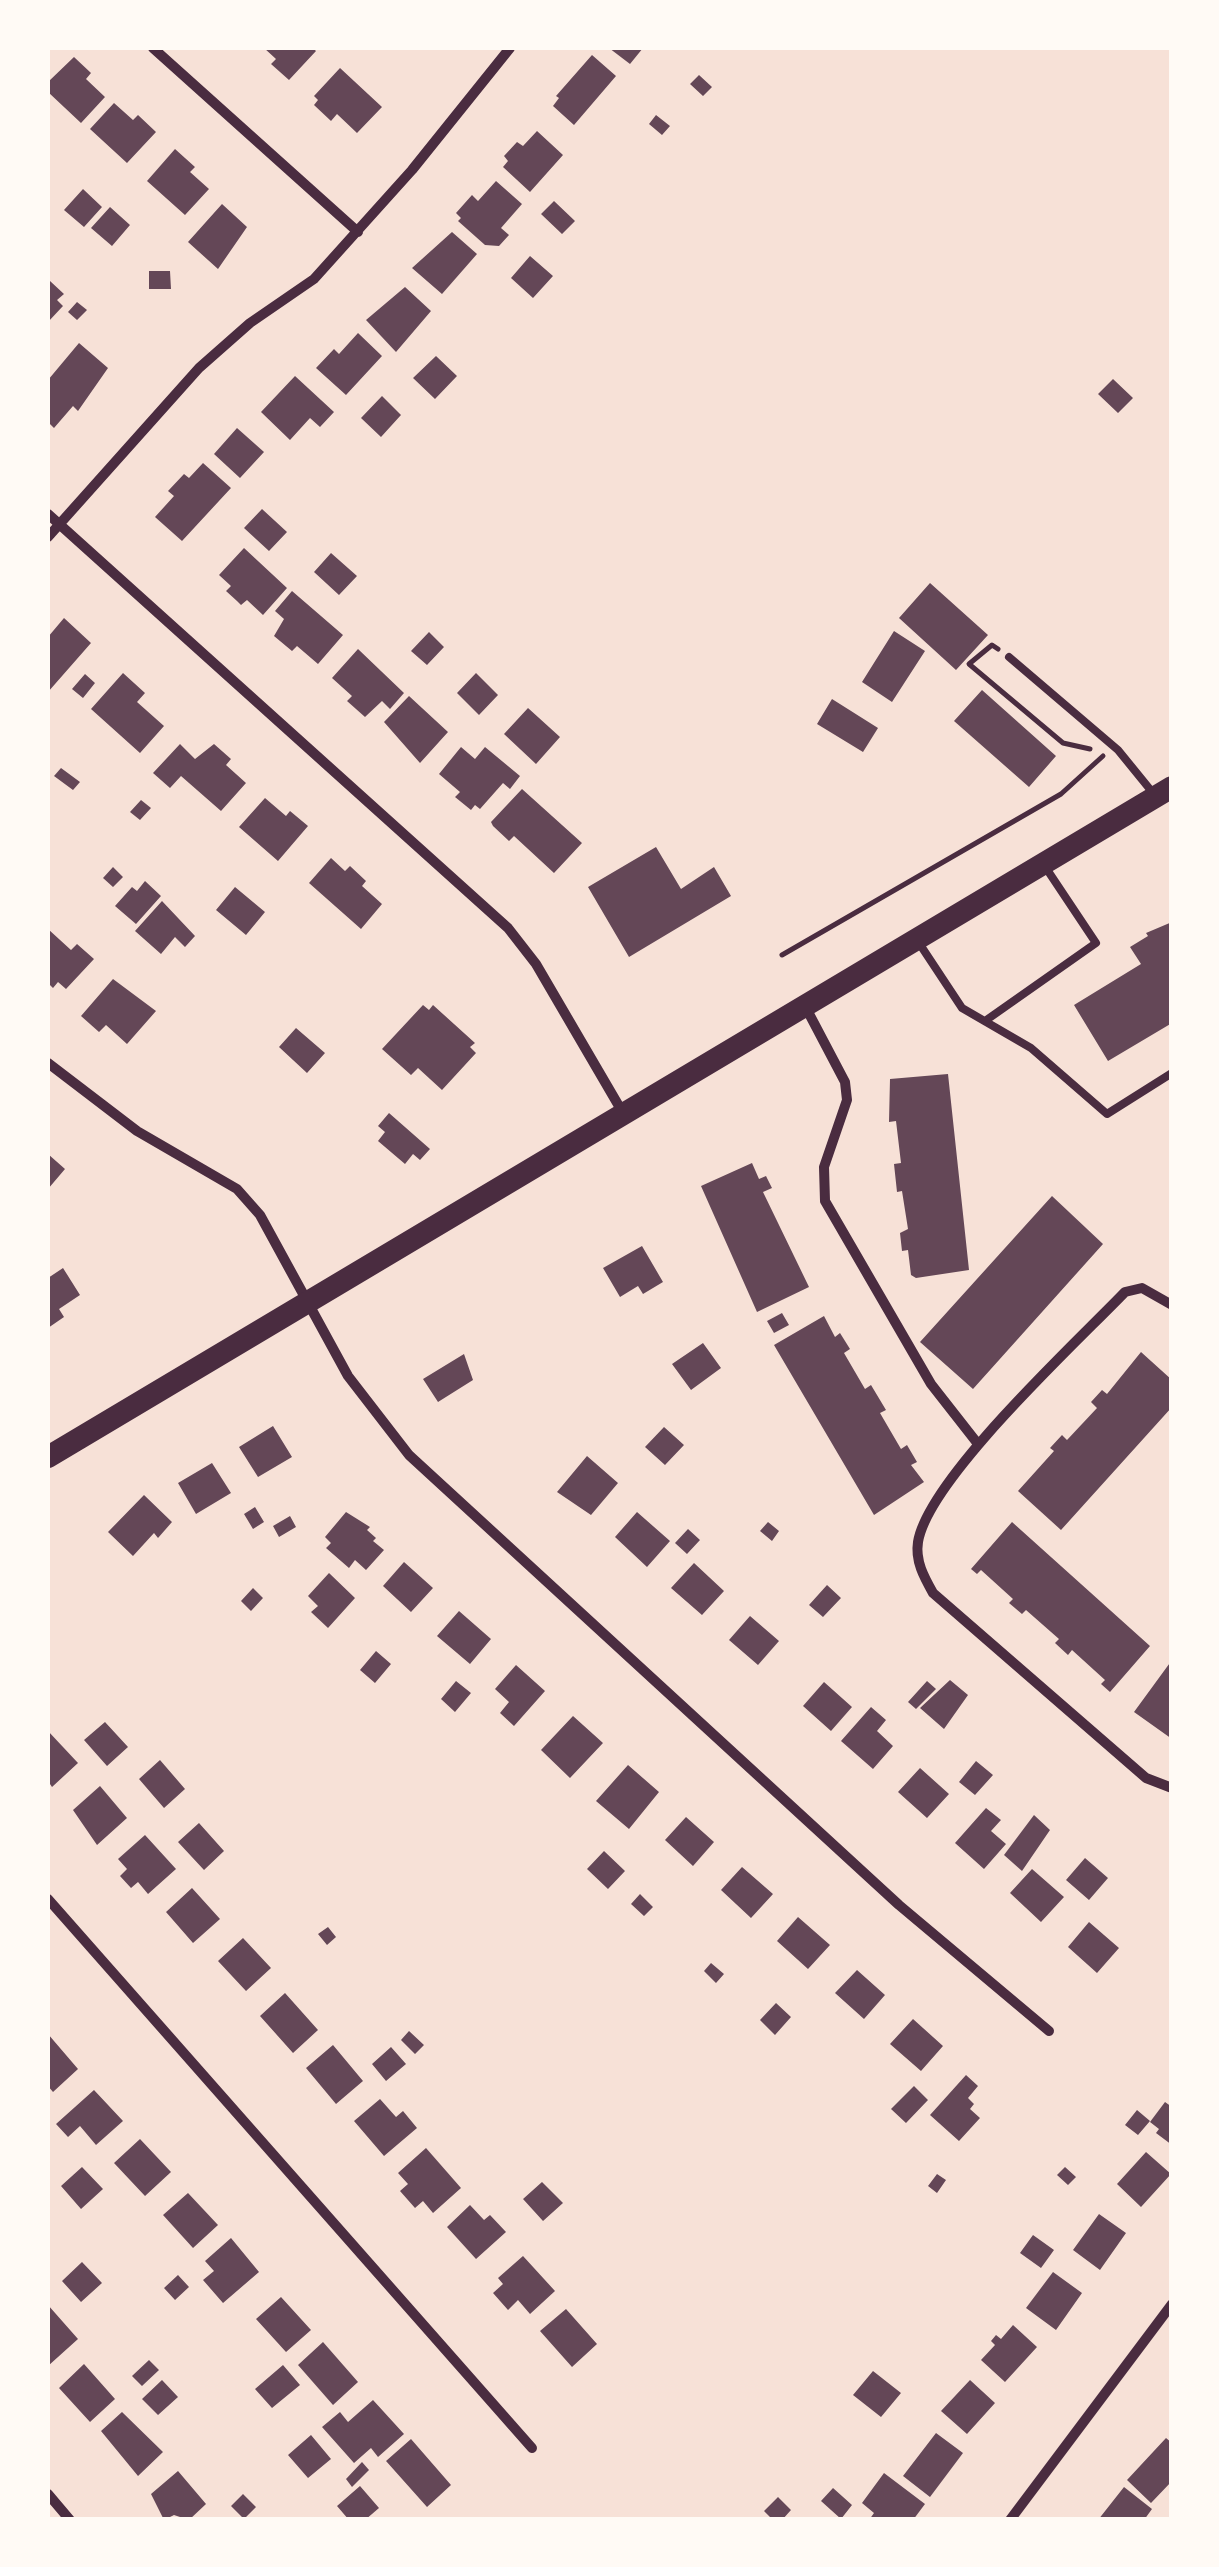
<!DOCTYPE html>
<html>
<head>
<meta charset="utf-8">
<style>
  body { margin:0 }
  #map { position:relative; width:1219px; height:2567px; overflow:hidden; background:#f7e1d7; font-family:Roboto,sans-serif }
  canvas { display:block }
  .frame { position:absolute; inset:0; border:50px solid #fffaf5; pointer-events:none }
</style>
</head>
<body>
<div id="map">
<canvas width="1219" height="2567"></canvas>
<div class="frame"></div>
</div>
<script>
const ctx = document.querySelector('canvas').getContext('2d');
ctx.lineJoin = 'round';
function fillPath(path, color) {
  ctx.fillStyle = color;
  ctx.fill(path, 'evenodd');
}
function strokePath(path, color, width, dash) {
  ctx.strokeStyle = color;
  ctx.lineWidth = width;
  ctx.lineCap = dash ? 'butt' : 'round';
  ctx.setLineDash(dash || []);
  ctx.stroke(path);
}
fillPath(new Path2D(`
  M264,48H313L316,51L289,80L271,64L276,59Z
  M609,48H643L630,64Z
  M592,55L616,76L574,125L553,106L559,98L556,96Z
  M74,57L91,73L86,79L105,97L81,123L48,92V82Z
  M340,68L382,107L357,133L337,114L331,121L314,105L318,100L314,96Z
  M699,75L712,87L703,96L690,84Z
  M114,103L133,120L138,115L156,132L127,163L90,129Z
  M656,115L670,126L662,135L649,124Z
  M537,131L563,155L530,192L503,167L508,161L504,156L517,142L523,146Z
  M175,149L195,167L190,172L209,189L185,215L147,181Z
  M496,181L522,204L501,228L509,235L499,246L485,245L458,221L461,218L456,213L472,195L478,201Z
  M83,189L102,207L84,227L64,210Z
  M554,201L575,221L562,234L541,214Z
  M222,204L247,227L218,269L188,242Z
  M110,207L130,225L112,246L91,228Z
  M452,232L477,254L442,294L412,268Z
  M530,256L553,276L533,298L511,278Z
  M149,271H170L171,289H149Z
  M50,281L64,294L57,300L63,306L48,322Z
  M405,287L431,311L396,352L366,320Z
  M77,302L87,310L77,320L68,312Z
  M358,333L382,356L346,395L316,368L334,349L339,354Z
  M79,343L108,368L78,411L73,406L54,428L48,422V380Z
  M436,356L457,376L435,399L413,378Z
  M295,376L334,412L320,427L310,418L290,440L261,412Z
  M1113,379L1133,398L1118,413L1098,394Z
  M382,396L401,415L381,437L361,418Z
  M237,428L264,452L240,478L214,454Z
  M203,463L231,488L182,541L155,517L174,496L168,491L184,474L189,478Z
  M262,509L287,532L269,551L244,528Z
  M244,548L287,588L263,615L247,600L241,605L237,601L226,591L231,586L219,575Z
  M331,553L357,576L339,595L314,572Z
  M930,583L988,635L956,670L899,618Z
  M292,591L343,635L318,664L297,646L292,651L274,636L284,619L275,611Z
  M64,618L91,643L48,692V637Z
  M894,631L925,651L892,702L862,682Z
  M429,632L444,647L427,665L411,651Z
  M358,649L404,693L390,709L382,701L365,717L347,701L352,696L332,678Z
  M123,673L145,693L137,702L164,726L140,753L91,709Z
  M476,673L498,695L479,715L457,693Z
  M85,674L95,683L83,698L72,689Z
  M982,690L1056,756L1029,787L954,721Z
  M409,696L448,732L420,763L384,722Z
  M832,699L878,728L863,752L817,724Z
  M528,708L560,737L536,764L504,734Z
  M180,744L195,759L214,744L231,759L226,765L246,783L221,811L181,776L170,788L153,773Z
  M461,747L475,759L485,747L520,776L510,789L503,783L480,809L475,805L471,810L455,797L460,792L439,774Z
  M61,768L80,782L73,790L54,776Z
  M522,789L582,843L554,873L514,836L509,841L493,826L491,822Z
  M265,798L286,816L290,811L308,826L278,861L239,827Z
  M141,800L151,808L140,820L130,812Z
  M656,847L681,889L714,867L731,896L629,957L588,887Z
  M331,858L345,871L350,866L366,881L362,886L382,904L361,929L309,883Z
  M113,867L123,877L113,887L103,878Z
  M145,881L161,896L136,924L115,906L132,887L137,891Z
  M235,887L265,912L246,935L216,910Z
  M162,901L195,936L185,947L175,937L161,954L135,931Z
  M1172,922V1023L1108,1061L1074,1005L1141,964L1130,947L1148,936L1146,933Z
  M48,929L71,950L77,944L94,959L66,989L58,982L53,988L48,983Z
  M113,979L156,1011L127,1044L106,1025L99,1032L81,1016Z
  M423,1005L429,1010L433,1005L475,1043L470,1047L476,1053L442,1090L418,1068L411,1075L382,1049Z
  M296,1028L325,1053L307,1073L279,1047Z
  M948,1074L969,1270L916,1278L911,1275L908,1250L902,1251L900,1233L908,1229L902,1191L897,1192L894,1164L901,1163L896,1121L889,1122L890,1079Z
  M389,1113L430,1149L420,1160L413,1154L405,1164L378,1141L385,1132L378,1126Z
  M48,1154L65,1169L48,1189Z
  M752,1163L759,1179L766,1176L772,1188L763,1192L809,1287L757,1312L701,1186Z
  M1052,1196L1103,1244L973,1389L920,1342Z
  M642,1246L663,1282L643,1294L638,1286L620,1297L603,1268Z
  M63,1268L80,1295L59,1309L64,1317L48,1328V1278Z
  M782,1313L789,1325L774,1333L767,1321Z
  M824,1316L835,1337L840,1333L850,1349L844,1353L865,1389L871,1385L886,1410L880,1413L901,1449L907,1445L917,1462L911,1465L924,1482L874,1515L774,1345Z
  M703,1343L721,1368L691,1390L672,1364Z
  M1141,1352L1172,1380V1407L1061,1530L1018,1491L1054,1451L1050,1448L1062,1435L1067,1440L1097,1408L1091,1402L1102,1390L1107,1394Z
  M464,1354L473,1380L438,1402L423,1379Z
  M273,1426L292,1457L258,1477L239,1447Z
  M664,1427L684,1445L665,1465L645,1447Z
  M587,1456L618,1483L591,1515L557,1492Z
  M212,1463L231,1493L196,1514L178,1483Z
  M144,1495L172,1522L158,1538L154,1533L133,1556L108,1532Z
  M255,1507L264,1522L253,1529L244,1514Z
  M346,1512L370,1527L367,1530L376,1538L373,1541L384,1550L366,1570L355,1560L349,1568L326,1548L331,1543L325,1537Z
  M637,1512L670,1541L647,1567L615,1537Z
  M290,1516L296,1527L279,1537L273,1526Z
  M768,1522L779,1531L772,1541L760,1531Z
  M1012,1522L1150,1646L1110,1692L1101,1684L1105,1680L1072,1650L1068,1655L1055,1643L1059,1639L1026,1610L1022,1614L1009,1603L1013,1599L981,1570L977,1574L971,1569Z
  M688,1529L700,1540L687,1554L675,1543Z
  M404,1562L433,1588L411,1612L383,1586Z
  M694,1563L724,1591L702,1615L671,1588Z
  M329,1573L355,1598L328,1628L311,1612L318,1606L308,1596Z
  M827,1585L841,1598L823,1617L809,1605Z
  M253,1588L263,1598L251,1611L241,1601Z
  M459,1611L491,1639L470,1664L437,1636Z
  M750,1616L779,1641L758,1665L729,1640Z
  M376,1651L391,1664L375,1683L360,1670Z
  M1172,1660V1739L1134,1712Z
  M516,1665L545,1691L514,1726L500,1713L509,1702L495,1689Z
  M950,1680L968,1695L944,1729L920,1708Z
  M456,1681L471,1693L455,1712L441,1699Z
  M927,1681L936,1689L916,1709L908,1702Z
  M824,1682L852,1707L831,1731L803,1706Z
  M871,1707L886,1720L877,1731L893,1746L873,1769L841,1741Z
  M573,1716L603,1743L570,1778L541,1750Z
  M105,1722L128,1747L107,1766L84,1740Z
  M48,1731L78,1763L52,1787L48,1781Z
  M160,1760L185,1789L164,1808L139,1779Z
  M976,1761L993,1775L975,1795L959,1782Z
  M628,1765L659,1792L629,1829L596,1801Z
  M920,1768L949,1794L927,1818L898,1792Z
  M100,1786L127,1818L97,1845L73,1810Z
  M986,1808L1001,1820L991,1831L1006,1844L984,1869L955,1843Z
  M1034,1815L1050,1830L1022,1871L1004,1855Z
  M686,1817L714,1842L693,1866L665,1840Z
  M199,1823L224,1851L204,1870L178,1842Z
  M145,1835L176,1869L148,1894L138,1882L131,1888L120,1876L127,1869L118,1859Z
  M604,1851L625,1871L608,1889L587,1869Z
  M1085,1858L1108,1878L1089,1900L1066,1880Z
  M742,1867L773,1894L751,1918L721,1890Z
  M1032,1869L1064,1897L1041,1922L1010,1893Z
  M192,1888L220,1919L193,1943L166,1912Z
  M640,1894L653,1907L644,1916L631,1904Z
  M798,1917L830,1945L808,1969L777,1941Z
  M1089,1922L1119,1948L1097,1973L1068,1947Z
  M328,1927L336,1937L327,1945L318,1934Z
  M243,1938L271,1968L246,1991L218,1961Z
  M711,1963L724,1974L716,1983L704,1971Z
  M857,1970L885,1995L864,2019L835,1993Z
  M285,1993L318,2030L293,2053L260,2016Z
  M776,2003L791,2017L775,2035L760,2020Z
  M913,2019L943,2046L921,2071L890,2044Z
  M409,2031L424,2045L415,2054L401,2040Z
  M48,2034L78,2069L53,2092L48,2086Z
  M333,2045L363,2081L336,2104L306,2068Z
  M391,2047L406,2064L386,2081L372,2064Z
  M966,2075L978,2086L968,2098L974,2104L970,2109L980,2118L959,2141L930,2115Z
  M914,2086L928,2100L906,2123L891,2109Z
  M94,2090L123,2121L96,2145L80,2126L68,2137L56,2124Z
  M380,2099L396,2117L403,2111L417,2128L384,2156L354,2121Z
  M1165,2102L1172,2107V2145L1156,2133L1159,2129L1150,2122Z
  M1137,2110L1150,2121L1138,2135L1125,2125Z
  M140,2139L171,2172L145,2196L114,2163Z
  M426,2148L461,2188L433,2213L423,2201L415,2208L400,2191L408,2184L398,2173Z
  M1146,2152L1171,2174L1141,2207L1117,2184Z
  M82,2167L103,2189L81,2209L61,2186Z
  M1065,2167L1076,2177L1068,2185L1057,2175Z
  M937,2174L946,2180L937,2193L928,2186Z
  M542,2182L563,2203L543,2221L523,2199Z
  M188,2193L218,2225L193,2248L163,2215Z
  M470,2205L484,2220L490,2215L506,2232L476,2259L447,2227Z
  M1099,2214L1126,2233L1100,2270L1073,2250Z
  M1033,2235L1054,2250L1041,2268L1020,2253Z
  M231,2238L259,2272L223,2303L203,2280L214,2271L205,2261Z
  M523,2256L555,2291L530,2314L518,2300L508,2310L493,2293L503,2284L498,2278Z
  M82,2262L102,2283L81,2302L62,2281Z
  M1053,2272L1082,2293L1056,2330L1026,2308Z
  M178,2275L189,2287L175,2300L164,2288Z
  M281,2297L311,2330L286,2352L256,2319Z
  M48,2305L78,2339L48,2366Z
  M566,2309L597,2344L572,2367L540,2331Z
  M1013,2325L1037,2347L1005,2382L981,2360L995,2345L991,2341L996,2335L1001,2339Z
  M323,2342L358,2382L333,2405L298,2365Z
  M149,2360L159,2370L142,2386L132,2376Z
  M84,2364L115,2399L90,2422L59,2388Z
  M283,2365L300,2385L272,2408L255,2389Z
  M873,2371L901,2393L881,2417L853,2395Z
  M162,2380L178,2397L158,2415L142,2399Z
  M970,2380L995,2403L967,2434L941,2411Z
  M373,2400L404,2434L378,2457L371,2448L354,2463L322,2427L340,2412L348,2422Z
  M122,2412L163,2452L138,2476L101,2431Z
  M936,2433L963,2453L930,2497L903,2476Z
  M311,2435L331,2459L308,2478L288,2455Z
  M1166,2438L1172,2443V2481L1151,2503L1127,2480Z
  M411,2439L451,2485L427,2507L386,2461Z
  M362,2462L369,2470L352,2487L346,2479Z
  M178,2471L206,2504L189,2520L174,2515L164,2520L151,2494Z
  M884,2473L925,2504L913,2520H869L874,2513L862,2503Z
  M360,2486L379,2508L365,2520H349L337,2506Z
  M1124,2487L1152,2509L1144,2520H1098Z
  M833,2488L852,2505L841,2519L821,2501Z
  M243,2494L256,2507L244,2519L231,2506Z
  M778,2497L791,2510L782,2520H773L764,2511Z`), '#644757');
strokePath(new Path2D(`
  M998,649L992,645L969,664L1063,743L1090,749
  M782,955L1061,794L1103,756`), '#4a2c40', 5);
strokePath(new Path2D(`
  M1009,657L1118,750L1153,793
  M919,943L962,1008L1031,1048L1107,1114L1172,1073
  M985,1021L1096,943L1046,868`), '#4a2c40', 8);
strokePath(new Path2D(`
  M153,48L358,232
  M48,514L508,928L536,964L623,1113
  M48,537L199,368L250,323L314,279L412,170L510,48
  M805,1006L845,1082L847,1100L824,1167L825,1201L931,1384L978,1444
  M48,1063L137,1131L237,1189L260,1215L348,1376L409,1455L899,1905L1049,2031
  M1172,1305L1142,1288L1125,1292C1077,1342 928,1479 918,1542C915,1561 924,1577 933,1593L1146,1778L1172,1788
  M48,1899L532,2448
  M48,2494L70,2520
  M1010,2520L1172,2304`), '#4a2c40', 10);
strokePath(new Path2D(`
  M48,1457L1172,787`), '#4a2c40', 22);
</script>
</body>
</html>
